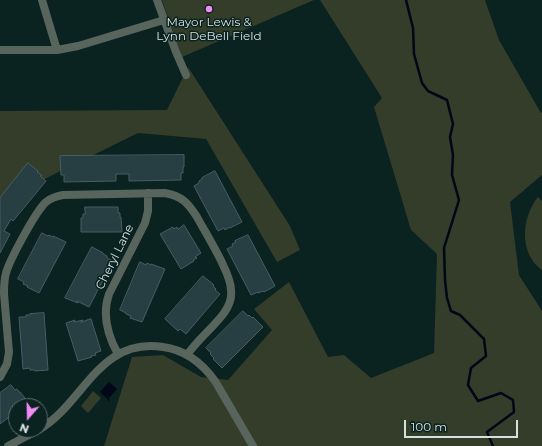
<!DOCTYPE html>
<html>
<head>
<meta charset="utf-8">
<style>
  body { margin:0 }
  #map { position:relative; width:542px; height:446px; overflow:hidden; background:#0a2220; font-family:Montserrat,sans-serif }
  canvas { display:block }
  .north { position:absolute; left:8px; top:398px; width:40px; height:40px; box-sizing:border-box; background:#0a2220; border:1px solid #5a6e6c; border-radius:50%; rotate:200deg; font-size:11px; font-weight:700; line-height:16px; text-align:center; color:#d3e1df }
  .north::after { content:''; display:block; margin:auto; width:14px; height:18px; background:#f08bf5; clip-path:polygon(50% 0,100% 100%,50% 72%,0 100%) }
  .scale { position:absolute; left:404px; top:420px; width:114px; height:18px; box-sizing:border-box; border:2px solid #d3e1df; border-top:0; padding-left:5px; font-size:12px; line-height:14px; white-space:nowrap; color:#d3e1df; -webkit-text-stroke:3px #0a2220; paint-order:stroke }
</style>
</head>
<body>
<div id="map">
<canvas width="542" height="446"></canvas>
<div class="north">N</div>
<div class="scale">100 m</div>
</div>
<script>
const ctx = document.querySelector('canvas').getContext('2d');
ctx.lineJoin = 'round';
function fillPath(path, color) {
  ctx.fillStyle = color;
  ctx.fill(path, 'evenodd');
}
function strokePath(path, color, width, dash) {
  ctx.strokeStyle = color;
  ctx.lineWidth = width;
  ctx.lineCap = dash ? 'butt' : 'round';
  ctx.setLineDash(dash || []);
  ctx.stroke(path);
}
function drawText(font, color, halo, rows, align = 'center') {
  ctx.font = font + ' Montserrat,sans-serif';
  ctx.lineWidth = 3;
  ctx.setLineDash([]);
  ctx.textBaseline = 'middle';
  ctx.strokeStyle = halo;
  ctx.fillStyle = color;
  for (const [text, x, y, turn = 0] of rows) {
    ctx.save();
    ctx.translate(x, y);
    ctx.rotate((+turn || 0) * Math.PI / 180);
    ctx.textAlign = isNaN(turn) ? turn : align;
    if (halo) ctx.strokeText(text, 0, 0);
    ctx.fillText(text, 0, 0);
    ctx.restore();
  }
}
fillPath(new Path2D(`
  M162,0H314L182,57Z
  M320,0H485L499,40L541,113L542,112V175L510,202L519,275L542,311V446H104L132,357L163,355L201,377L228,380L272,330L254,309L289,282L328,357L344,355L371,378L434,353L437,254L411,230L374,107L382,98Z
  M188,67L290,226L300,250L277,262L206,139L138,133L0,201V111L167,110Z
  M538,197L542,201V270C519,254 521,218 538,197Z
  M93,391L101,398L88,413L81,406Z`), '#333d2a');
fillPath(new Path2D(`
  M109,382L117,389L109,398L110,400L109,401L100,392Z`), '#000716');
strokePath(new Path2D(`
  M406,0L413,28L414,54L422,83L428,91L447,100L453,124L450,137L453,155L452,175L459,200L444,248L445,280L447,298L451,311L460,315L484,339L486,356L471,368L468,385L478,401L501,393L513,400L514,412L487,432L493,446`), '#000716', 2.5);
const building = new Path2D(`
  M184,155V167H183V173H181V180L129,181V174H116V181L64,182V175H61L60,156Z
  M28,163L38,171L37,172L42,175L40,176L46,181L13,221L11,219L4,231L10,234L0,253V198Z
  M215,171L242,222L230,228V227L225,230L224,228L218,231L194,186L199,183V181L202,179V178Z
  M85,207H118V213H120V217H121L122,232H81V218H83V214H85Z
  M184,225L201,253L195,257L197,258L193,260L194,261L181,269L160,234L173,227L174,229L177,227L178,229Z
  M42,233L48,236L49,235L53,237V236L66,242L39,293L27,287L28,286L23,284L24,282L18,279Z
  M248,235L275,286L264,292L263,291L258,293V292L251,295L227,249L233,246L232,244L236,242L235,241Z
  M92,247L103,253V254L107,256V258L113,261L89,307L77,301L78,303L65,298Z
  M140,262L146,265L147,263L151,265V264L165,269L142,322L130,318L131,316L126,314V313L120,310Z
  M203,276L214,285L213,286L216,289L215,290L220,294L186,334L180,329L178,331L165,319Z
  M243,311L248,316L249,315L252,318L253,317L263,327L222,368L213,359L214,358L210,354L211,353L206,348Z
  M44,313L48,370L35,371V370H30V368L23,369L19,317H26V315H30V314Z
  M91,319L101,351L95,353L96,355L91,356L92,357L78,361L66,323L75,320L74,322L83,320L81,322Z
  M11,385L15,390L17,389L19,392H20L29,403L25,406H16V412L0,424V393Z`);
fillPath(building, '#273e43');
strokePath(building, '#465e64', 1);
strokePath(new Path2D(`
  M42,0L57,50
  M157,0L176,52L186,75
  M0,50H57L78,46L164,20
  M118,354C108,336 102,314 109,294L145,223L148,211V193
  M0,377L7,364L9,352L4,294C4,287 4,280 6,273C10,259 36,211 46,202C51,198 57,196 63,195L165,193C182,196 188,203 197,217C206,234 231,273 231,290C232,298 229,306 224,313C213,328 198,339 187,355
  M40,429C84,403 99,337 163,347C186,350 202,363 215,381L253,446
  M8,446L38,430`), '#58655d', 8);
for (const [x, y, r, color] of [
  [209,9,4,"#f08bf5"]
]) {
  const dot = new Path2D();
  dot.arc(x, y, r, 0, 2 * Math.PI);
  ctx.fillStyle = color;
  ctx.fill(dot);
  strokePath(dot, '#0a2220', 1.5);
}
drawText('12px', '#d3e1df', '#0a2220', [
  ["Mayor Lewis &",209,22],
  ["Lynn DeBell Field",209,36]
]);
drawText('12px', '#d3e1df', '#0a2220', [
  ["Cheryl Lane",115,257,-64]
]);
</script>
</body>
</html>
